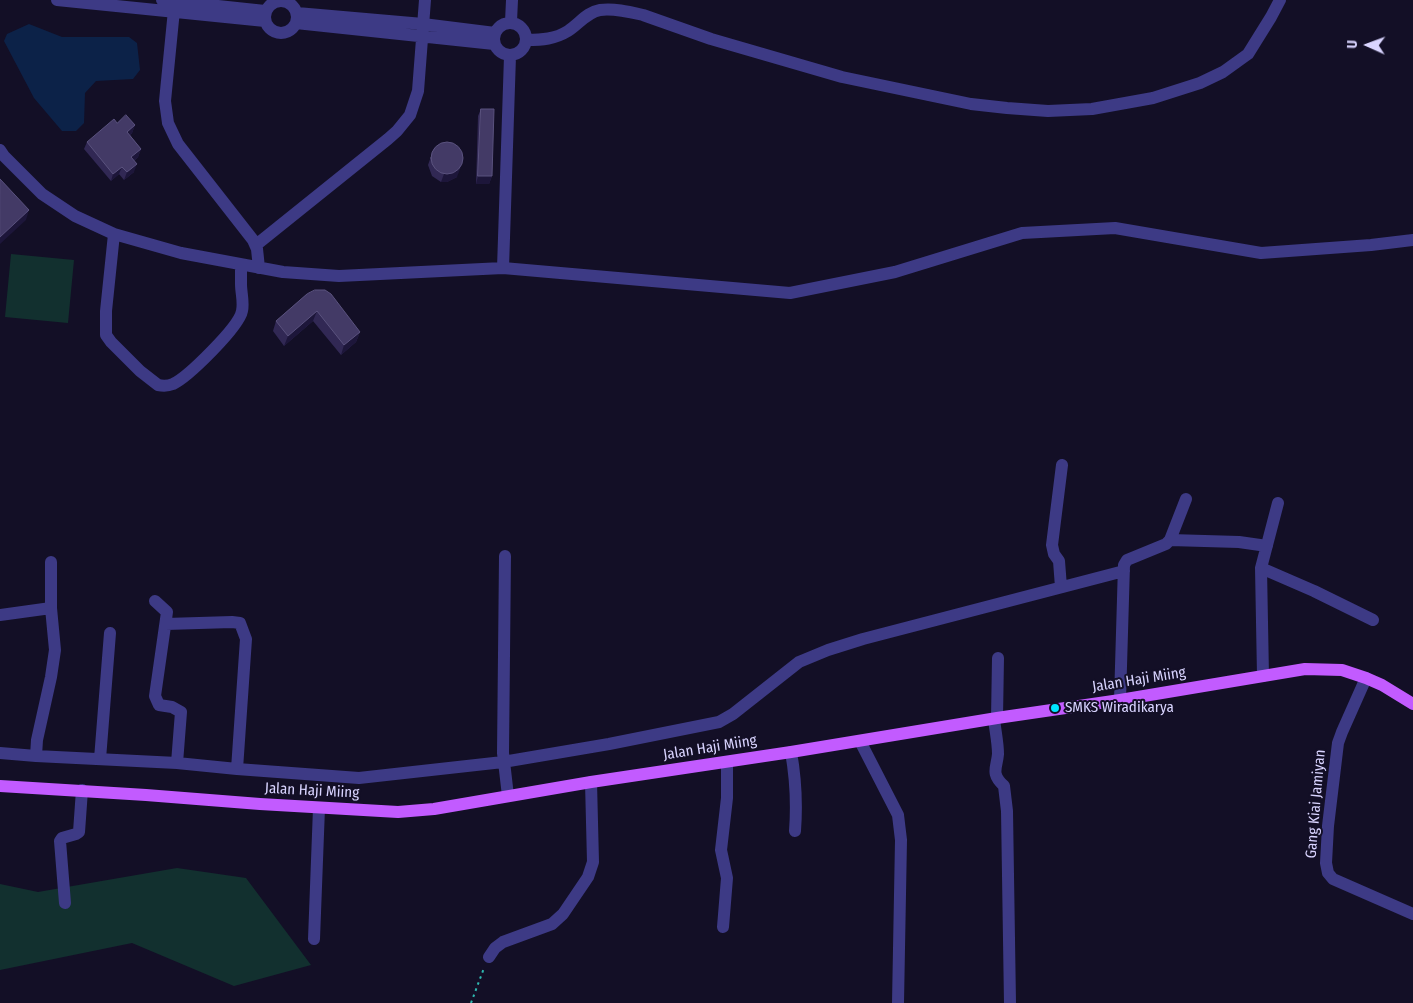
<!DOCTYPE html>
<html>
<head>
<meta charset="utf-8">
<style>
  body { margin:0 }
  #map { position:relative; width:1413px; height:1003px; overflow:hidden; background:#130f26; font-family:"Fira Sans Condensed",sans-serif }
  canvas { display:block }
  .north { position:absolute; left:1343px; top:20px; width:50px; height:50px; -webkit-text-stroke:4px #130f26; paint-order:stroke; rotate:272deg; font-size:14px; font-weight:700; line-height:20px; text-align:center; color:#d9d4ff }
  .north::after { content:''; display:block; margin:auto; width:18px; height:22px; background:#d9d4ff; clip-path:polygon(50% 0,100% 100%,50% 72%,0 100%) }
</style>
</head>
<body>
<div id="map">
<canvas width="1413" height="1003"></canvas>
<div class="north">U</div>
</div>
<script>
const ctx = document.querySelector('canvas').getContext('2d');
ctx.lineJoin = 'round';
function fillPath(path, color) {
  ctx.fillStyle = color;
  ctx.fill(path, 'evenodd');
}
function strokePath(path, color, width, dash) {
  ctx.strokeStyle = color;
  ctx.lineWidth = width;
  ctx.lineCap = dash ? 'butt' : 'round';
  ctx.setLineDash(dash || []);
  ctx.stroke(path);
}
function drawText(font, color, halo, rows, align = 'center') {
  ctx.font = font + ' "Fira Sans Condensed",sans-serif';
  ctx.lineWidth = 4;
  ctx.setLineDash([]);
  ctx.textBaseline = 'middle';
  ctx.strokeStyle = halo;
  ctx.fillStyle = color;
  for (const [text, x, y, turn = 0] of rows) {
    ctx.save();
    ctx.translate(x, y);
    ctx.rotate((+turn || 0) * Math.PI / 180);
    ctx.textAlign = isNaN(turn) ? turn : align;
    if (halo) ctx.strokeText(text, 0, 0);
    ctx.fillText(text, 0, 0);
    ctx.restore();
  }
}
fillPath(new Path2D(`
  M11,254L74,260L68,323L5,317Z
  M177,868L246,878L311,965L234,986L132,943L0,970V884L38,892Z`), '#12302f');
fillPath(new Path2D(`
  M29,24L62,37H129L137,43L140,70L133,79L96,81L85,93L84,123L76,131H62L34,98L4,41L7,34Z`), '#0c2248');
strokePath(new Path2D(`
  M471,1003L484,968`), '#2fb8b0', 2, [2.5, 4]);
strokePath(new Path2D(`
  M57,0L265,21
  M162,0L265,11
  M175,0L165,101L168,123L178,144L253,240L257,249L259,268
  M265 17a16 16 0 1 1 32 0a16 16 0 1 1-32 0Z
  M297,13L423,24L495,33
  M511,22L512,0
  M494 39a16 16 0 1 1 32 0a16 16 0 1 1-32 0Z
  M296,23L494,44
  M527,40C542,40 555,39 568,31C579,24 587,12 600,10C614,8 630,12 643,15L711,39L842,77L971,104L1007,108L1048,111L1092,109L1153,98L1200,83L1223,72L1248,54L1271,17L1280,0
  M0,150L4,156L42,194L75,216L114,234L181,253L283,272L339,276L503,268L790,293L895,272L1022,233L1115,228L1261,253L1371,245L1413,240
  M114,234L106,311V335L111,342L140,371L158,385C163,386 168,386 173,384C188,377 239,327 242,311C244,302 241,293 241,284C241,277 241,271 241,264
  M256,245L388,139L397,131L410,115L418,91L425,0
  M503,268L510,56
  M1170,540L1239,542L1267,546
  M505,556L503,753L508,796
  M1261,568L1314,591L1373,620
  M1061,587L1059,561L1054,554L1052,545L1062,465
  M155,601L167,612L155,696L159,705L172,707L181,712L177,763
  M0,615L51,608
  M166,624L232,622L240,623L246,639L237,769
  M1263,676L1261,568L1278,503
  M1366,678L1342,732L1338,743L1328,826L1326,863L1328,873L1333,879L1413,914
  M1120,700L1124,565L1127,560L1166,544L1170,540L1186,499
  M994,718C995,730 998,742 998,754C997,768 990,773 1004,786L1007,811L1010,1003
  M997,718L998,658
  M860,741L898,815L901,840L898,1003
  M791,752C796,780 797,804 795,831
  M0,753L36,756L177,763L237,769L359,778L503,762L609,744L719,722L733,714L799,662L828,650L863,639L1124,571
  M36,756L37,740L51,677L55,650L51,608V562
  M100,759L110,633
  M65,903L60,841L62,838L76,834L79,832L82,790
  M723,927L727,878L721,850L727,798V762
  M314,939L319,808
  M489,957L495,948L503,942L552,924L563,914L588,877L593,862L591,782`), '#3d3a85', 12);
strokePath(new Path2D(`
  M0,786L146,795L260,804L398,812L434,809L591,782L791,752L997,718L1120,700L1305,669L1342,670L1366,678L1382,685L1413,704`), '#c25bff', 12);
fillPath(new Path2D(`
  M481,109L492,176L489,184H476L478,116Z
  M117,123L135,125L132,133L130,135L141,149L138,157L134,161V172L124,180L119,174L111,181L84,149L87,142Z
  M434,148L457,177L447,182H441L432,176L428,165Z
  M307,294L360,332L356,342L341,355L313,321L284,346L273,331L276,321Z`), '#312854');
fillPath(new Path2D(`
  M135,125L132,133L124,139L127,132Z
  M141,149L138,157L128,165L131,157Z
  M464,159L457,177L447,182H441L444,174Z
  M137,164L134,172L124,180L127,172Z
  M122,167L119,174L111,181L113,174Z
  M478,176H492L489,184H476Z
  M29,210L26,220L0,244V237Z
  M317,311L313,321L284,346L288,336Z
  M360,332L356,342L341,355L344,345Z`), '#1d163a');
const building = new Path2D(`
  M481,109H494L492,176H478Z
  M126,115L135,125L127,132L141,149L131,157L137,164L127,172L122,167L113,174L87,142L114,119L117,123Z
  M431 158a16 16 0 1 1 32 0a16 16 0 1 1-32 0Z
  M0,179L29,210L0,237Z
  M315,290H325L331,294L360,332L344,345L317,311L288,336L276,321L307,294Z`);
fillPath(building, '#433a66');
strokePath(building, '#5a527e', 1);
for (const [x, y, r, color] of [
  [1055,708,5,"#00e5ff"]
]) {
  const dot = new Path2D();
  dot.arc(x, y, r, 0, 2 * Math.PI);
  ctx.fillStyle = color;
  ctx.fill(dot);
  strokePath(dot, '#130f26', 2);
}
drawText('15px', '#d9d4ff', '#130f26', [
  ["Jalan Haji Miing",1139,680,-9],
  ["Jalan Haji Miing",710,748,-9],
  ["Jalan Haji Miing",312,791,3],
  ["Gang Kiai Jamiyan",1316,804,-85]
]);
drawText('15px', '#d9d4ff', '#130f26', [
  ["SMKS Wiradikarya",1065,708]
], 'left');
</script>
</body>
</html>
